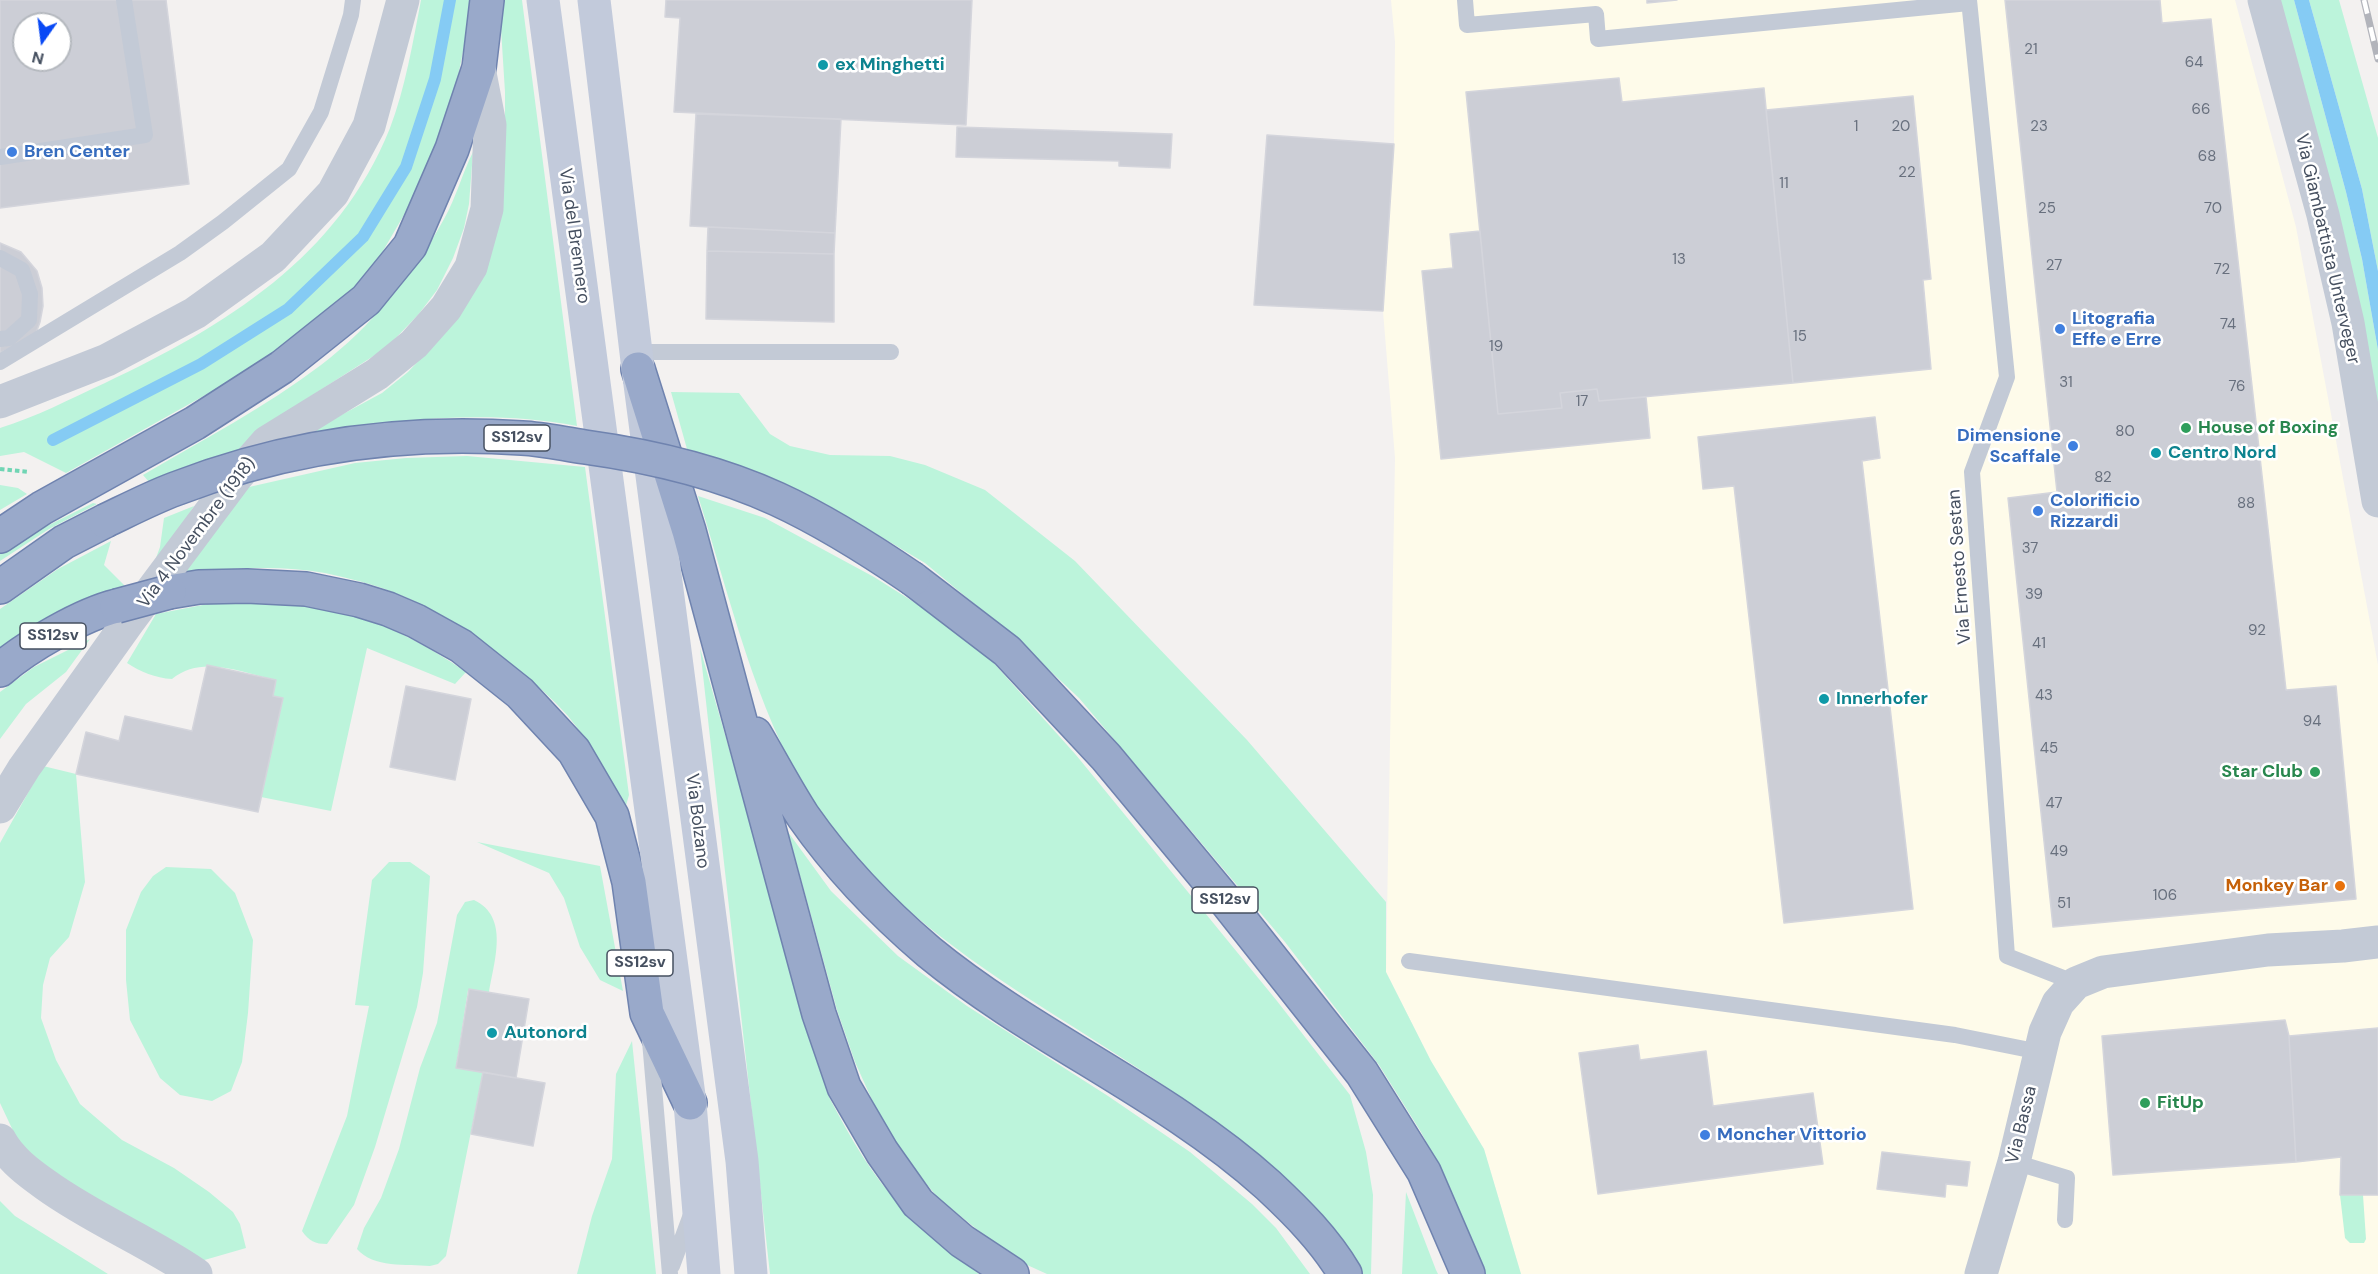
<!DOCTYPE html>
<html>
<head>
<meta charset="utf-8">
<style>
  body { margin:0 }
  #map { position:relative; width:2378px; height:1274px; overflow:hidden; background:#f3f1f0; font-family:"DM Sans",sans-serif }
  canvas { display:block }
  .north { position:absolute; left:12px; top:12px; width:60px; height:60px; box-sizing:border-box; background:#fff; border:2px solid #b5b9bf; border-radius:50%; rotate:194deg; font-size:16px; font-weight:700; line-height:24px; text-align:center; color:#465060 }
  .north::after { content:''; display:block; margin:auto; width:21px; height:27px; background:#0949f5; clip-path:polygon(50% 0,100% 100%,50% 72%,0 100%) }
</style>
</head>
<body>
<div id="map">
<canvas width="2378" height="1274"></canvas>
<div class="north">N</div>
</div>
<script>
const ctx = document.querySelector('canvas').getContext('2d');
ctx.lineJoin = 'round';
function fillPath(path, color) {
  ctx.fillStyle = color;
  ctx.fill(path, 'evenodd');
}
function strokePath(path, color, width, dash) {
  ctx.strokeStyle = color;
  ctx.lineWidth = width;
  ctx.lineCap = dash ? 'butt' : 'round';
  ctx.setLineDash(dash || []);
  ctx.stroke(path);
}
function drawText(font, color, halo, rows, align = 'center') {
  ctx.font = font + ' "DM Sans",sans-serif';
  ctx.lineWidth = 5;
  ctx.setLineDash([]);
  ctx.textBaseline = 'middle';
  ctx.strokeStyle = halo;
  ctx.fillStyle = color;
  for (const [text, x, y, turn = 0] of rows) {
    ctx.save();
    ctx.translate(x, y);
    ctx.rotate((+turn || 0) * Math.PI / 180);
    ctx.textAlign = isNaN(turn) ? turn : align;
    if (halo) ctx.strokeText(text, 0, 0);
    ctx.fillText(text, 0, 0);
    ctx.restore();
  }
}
fillPath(new Path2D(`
  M1391,0H2235L2296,227L2378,665V1274H1521L1484,1149L1431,1061L1386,972L1395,458L1383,311L1394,144L1395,42Z`), '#fefbea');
fillPath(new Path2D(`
  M421,0H473L458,77L422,184L380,256L352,291L284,346L225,384L66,473L24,452L0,456V428C36,417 70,399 105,383C225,326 338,258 390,128C405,89 413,42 421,0Z
  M502,0H522L577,426C487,409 396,420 306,434L382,393L408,372L438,340L505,149V92L501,29Z
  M2274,0H2294L2346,192L2362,259L2378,350V438Z
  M2309,0H2339L2378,138V271L2362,189Z
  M473,152L469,204L464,228L453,258L437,290L418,315L386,348L258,430L238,450L190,465L149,482L143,475C202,440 266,407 321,365C371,327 414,274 444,219C456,198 462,174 473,152Z
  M671,392L739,393L770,434L790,446L830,455L890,456L925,465L985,490L1075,561L1247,740L1386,902V972L1431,1061L1484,1149L1521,1274H1480L1449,1185L1421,1132L1379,1065L1285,942L1079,698L1012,635L925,563L826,504L721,459L687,449Z
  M467,456L585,467L629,795L625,809C610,777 591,744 568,716C537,681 498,654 458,628C438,615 418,601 395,593C373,584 348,578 325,573C278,564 227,569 180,573L249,487L355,463L406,458Z
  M0,485L18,488L27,494L0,510Z
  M698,496L765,518L874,577L928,611L991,660L1076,755L1277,1001L1350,1095L1366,1152L1373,1195L1371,1274H1357C1331,1245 1306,1215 1280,1186C1269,1173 1258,1157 1245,1146C1103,1026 913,961 810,797C755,709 729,594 698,496Z
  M93,503L97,504L49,529L0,561V553L33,533Z
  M194,506L148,580L160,547L164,518Z
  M111,541L104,565L125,586C79,600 39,621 0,648V609L58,569Z
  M293,602C308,605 324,607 339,611C385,622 428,646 466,672L455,684L367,648L331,811L261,797L283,699L273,696L276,680C242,673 202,654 172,679C155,678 141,672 127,663L156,614L213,603Z
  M90,639L66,672L26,704L0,739V692L34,667Z
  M700,648L830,1099C850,1137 872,1176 902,1207C925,1232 952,1253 979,1274H770Z
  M43,766L76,774L85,882L69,937L50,958L43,985L41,1018L56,1060L80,1104L122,1140L174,1168L209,1192L233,1212L240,1224L246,1248L201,1261L44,1170L16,1137L0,1103V843Z
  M788,832L831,891L898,956L967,1006L1108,1096L1190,1152L1252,1204L1276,1228L1310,1274H1047L1014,1259L938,1198L902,1154L877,1111L855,1062L837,1010Z
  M477,842L600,866L623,991L600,980L580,947L564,898L549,873Z
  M389,862H410L430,876L423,973L417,1007L375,1147L354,1205L327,1244C315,1244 309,1241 302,1231L347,1116L369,1006L355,1005L372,880Z
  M166,867L211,869L235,893L253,940L248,1013L242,1062L231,1091L212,1101L180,1095L160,1078L130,1020L126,980V930L141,892L153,876Z
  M474,900C510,917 494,961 489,993L468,990L456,1067L483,1072L446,1256L438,1264L430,1266C407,1264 373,1268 357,1249L364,1228L381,1198L399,1149L420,1068L437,1023L457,915L465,902Z
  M632,1041L656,1274H577L592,1216L612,1159L616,1074Z
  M1406,1192L1436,1270L1438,1274H1402Z
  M2340,1195H2363L2366,1239L2364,1243H2350L2345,1238Z
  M0,1201L15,1216L108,1274H0Z`), '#bcf4db');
fillPath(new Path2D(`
  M2294,0H2309L2362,189L2378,271V350L2362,259L2346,192Z`), '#85cbf4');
strokePath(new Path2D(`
  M53,440L201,364L288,309L363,237L406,167L435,79L450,0`), '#85cbf4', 12);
const building = new Path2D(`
  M0,0H166L189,184L0,208ZM24,24H60V60H24Z
  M666,0H972L966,125L674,112L680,18L665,17Z
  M1647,0H1677L1647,3Z
  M2005,0H2160L2162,23L2211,19L2286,690L2336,686L2356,899L2053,927L2008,498L2057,492Z
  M1619,78L1622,102L1764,88L1793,383L1599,401L1597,389L1560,393L1562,408L1498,414L1466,92Z
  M1913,96L1931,279L1923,280L1931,369L1793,383L1766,110Z
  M696,114L841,119L835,233L690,226Z
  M957,127L1172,134L1170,168L1119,166V161L956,157Z
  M1267,135L1394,144L1383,311L1254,305Z
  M708,227L835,233L834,254L707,251Z
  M1480,231L1498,414L1562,408L1560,393L1597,389L1599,401L1646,397L1650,438L1441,459L1422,271L1453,268L1450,234Z
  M0,243L21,252L37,271L42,288L43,306L40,322L35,336L0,353Z
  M707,251L834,254V322L706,319Z
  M1875,417L1880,458L1862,461L1913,909L1784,923L1734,486L1703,489L1698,437Z
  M207,665L276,680L273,696L283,698L258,812L76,774L86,732L119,741L125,716L192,731Z
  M406,686L471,699L455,780L390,767Z
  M469,989L529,999L516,1078L456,1068Z
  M2285,1020L2289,1036L2296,1162L2113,1175L2102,1036Z
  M2378,1028V1195H2340L2341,1157L2296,1162L2289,1036Z
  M1638,1045L1640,1060L1706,1051L1713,1106L1813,1093L1823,1164L1598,1194L1579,1053Z
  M483,1072L545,1083L533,1146L471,1134Z
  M1882,1152L1970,1162L1967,1186L1946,1184L1945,1197L1877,1189Z`);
fillPath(building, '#ccced6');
strokePath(building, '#d4d5dc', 1.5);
const trunk = new Path2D(`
  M638,369L689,531L786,892L819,1014L844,1087L882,1152L918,1203L962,1241L1012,1274
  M0,536L42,508L195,423L282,367L366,300L410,246L452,149L479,68L487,0
  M913,579L1007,651L1106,757L1229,905L1362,1073L1424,1172L1468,1274
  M0,587L64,542L105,521
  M169,592L199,587L247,586L306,589L359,600L388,609L416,621L461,646L520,693L574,751L612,816L629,882L647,1013L690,1103
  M0,670C26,647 83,614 117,606
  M755,734C771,761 786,790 803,816C838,866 882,912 929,952C1035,1039 1166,1093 1268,1185C1297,1212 1325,1240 1345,1274`);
strokePath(trunk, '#6f83af', 36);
strokePath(new Path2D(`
  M0,469L29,472`), '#70d5b4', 4, [4.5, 3]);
strokePath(new Path2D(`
  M1465,0L1467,25L1596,14L1598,39L1969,3
  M1969,0L2007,377L1972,472L2007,956L2076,983
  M0,157L145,135L124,0
  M0,258L22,270L30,294L29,320L9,338L0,339
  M636,352H891
  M0,362L180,253L223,222L289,169L321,112L351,15L353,0
  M1409,961L1955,1035L2040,1052
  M650,1041L670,1274
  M2014,1162L2067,1178L2065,1220
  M672,1266L692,1212`), '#c3cad6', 16);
strokePath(new Path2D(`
  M2264,0L2323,215L2348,323L2378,501
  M0,402L107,360L195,313L273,257L333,193L369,126L403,0
  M0,807L24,768L129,621L238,475L267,442L377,374L414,344L446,308L471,267L487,209L490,125L479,68
  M0,1140C10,1159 29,1173 46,1185C93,1219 148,1241 196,1274
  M1981,1274L2014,1162L2045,1032L2058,1003L2076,983L2103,972L2268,950L2343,946L2378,942`), '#c3cad6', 33);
strokePath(new Path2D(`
  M543,0L690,1103L704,1274
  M594,0L638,369L742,1161L751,1274`), '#c2cadb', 33);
strokePath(trunk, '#99a9ca', 33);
const rail = new Path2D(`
  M2364,0L2378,59`);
strokePath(rail, '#b2b4bb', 7);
strokePath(rail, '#fff', 4.5, [14]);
const trunkBridge = new Path2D(`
  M105,521C128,510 151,498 175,489C286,446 404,430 522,438C543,439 564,444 585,447C650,456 716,471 777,499C825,521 869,549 913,579
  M117,606L169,592`);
strokePath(trunkBridge, '#6f83af', 36, []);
strokePath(trunkBridge, '#99a9ca', 33);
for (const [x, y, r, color] of [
  [823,65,6,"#0f9aa8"],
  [12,152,6,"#3f7fe0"],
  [2060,329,6,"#3f7fe0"],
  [2186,428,6,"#2e9e5b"],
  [2073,446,6,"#3f7fe0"],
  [2156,453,6,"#0f9aa8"],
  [2038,511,6,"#3f7fe0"],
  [1824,699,6,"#0f9aa8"],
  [2315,772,6,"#2e9e5b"],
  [2340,886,6,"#e8710a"],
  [492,1033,6,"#0f9aa8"],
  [2145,1103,6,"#2e9e5b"],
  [1705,1135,6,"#3f7fe0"]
]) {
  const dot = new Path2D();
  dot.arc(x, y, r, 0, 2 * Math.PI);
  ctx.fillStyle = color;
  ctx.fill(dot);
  strokePath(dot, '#fff', 2);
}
drawText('15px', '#68707e', null, [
  ["21",2031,50],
  ["64",2194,63],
  ["66",2201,110],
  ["1",1856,127],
  ["20",1901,127],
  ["23",2039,127],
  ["68",2207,157],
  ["22",1907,173],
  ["11",1784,184],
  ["25",2047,209],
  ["70",2213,209],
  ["13",1679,260],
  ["27",2054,266],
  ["72",2222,270],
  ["74",2228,325],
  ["15",1800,337],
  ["19",1496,347],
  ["31",2066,383],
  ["76",2237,387],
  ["17",1582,402],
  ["80",2125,432],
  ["82",2103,478],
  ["88",2246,504],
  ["37",2030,549],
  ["39",2034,595],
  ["92",2257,631],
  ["41",2039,644],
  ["43",2044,696],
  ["94",2312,722],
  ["45",2049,749],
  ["47",2054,804],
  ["49",2059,852],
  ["106",2165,896],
  ["51",2064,904]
]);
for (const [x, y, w] of [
  [517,438,66],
  [53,636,66],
  [1225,900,66],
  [640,963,66]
]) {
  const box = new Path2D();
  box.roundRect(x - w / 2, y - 13, w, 26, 4.5);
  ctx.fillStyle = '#fff';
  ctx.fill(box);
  strokePath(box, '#465060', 1.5);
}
drawText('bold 16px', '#465060', null, [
  ["SS12sv",517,438],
  ["SS12sv",53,636],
  ["SS12sv",1225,900],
  ["SS12sv",640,963]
]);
drawText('bold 18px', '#0d838f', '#fff', [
  ["ex Minghetti",835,65],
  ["Centro Nord",2168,453],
  ["Innerhofer",1836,699],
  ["Autonord",504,1033]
], 'left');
drawText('bold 18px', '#366cbe', '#fff', [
  ["Bren Center",24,152],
  ["Litografia",2072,319],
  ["Effe e Erre",2072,340],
  ["Dimensione",2061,436,"right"],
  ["Scaffale",2061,457,"right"],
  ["Colorificio",2050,501],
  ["Rizzardi",2050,522],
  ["Moncher Vittorio",1717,1135]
], 'left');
drawText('18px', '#465060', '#fff', [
  ["Via del Brennero",574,236,82],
  ["Via Giambattista Unterveger",2327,249,77],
  ["Via 4 Novembre (1918)",197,533,-53],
  ["Via Ernesto Sestan",1960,567,-94],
  ["Via Bolzano",697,821,83],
  ["Via Bassa",2022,1125,-76]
]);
drawText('bold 18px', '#27864d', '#fff', [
  ["House of Boxing",2198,428],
  ["Star Club",2303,772,"right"],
  ["FitUp",2157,1103]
], 'left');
drawText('bold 18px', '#c56008', '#fff', [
  ["Monkey Bar",2328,886]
], 'right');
</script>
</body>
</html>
